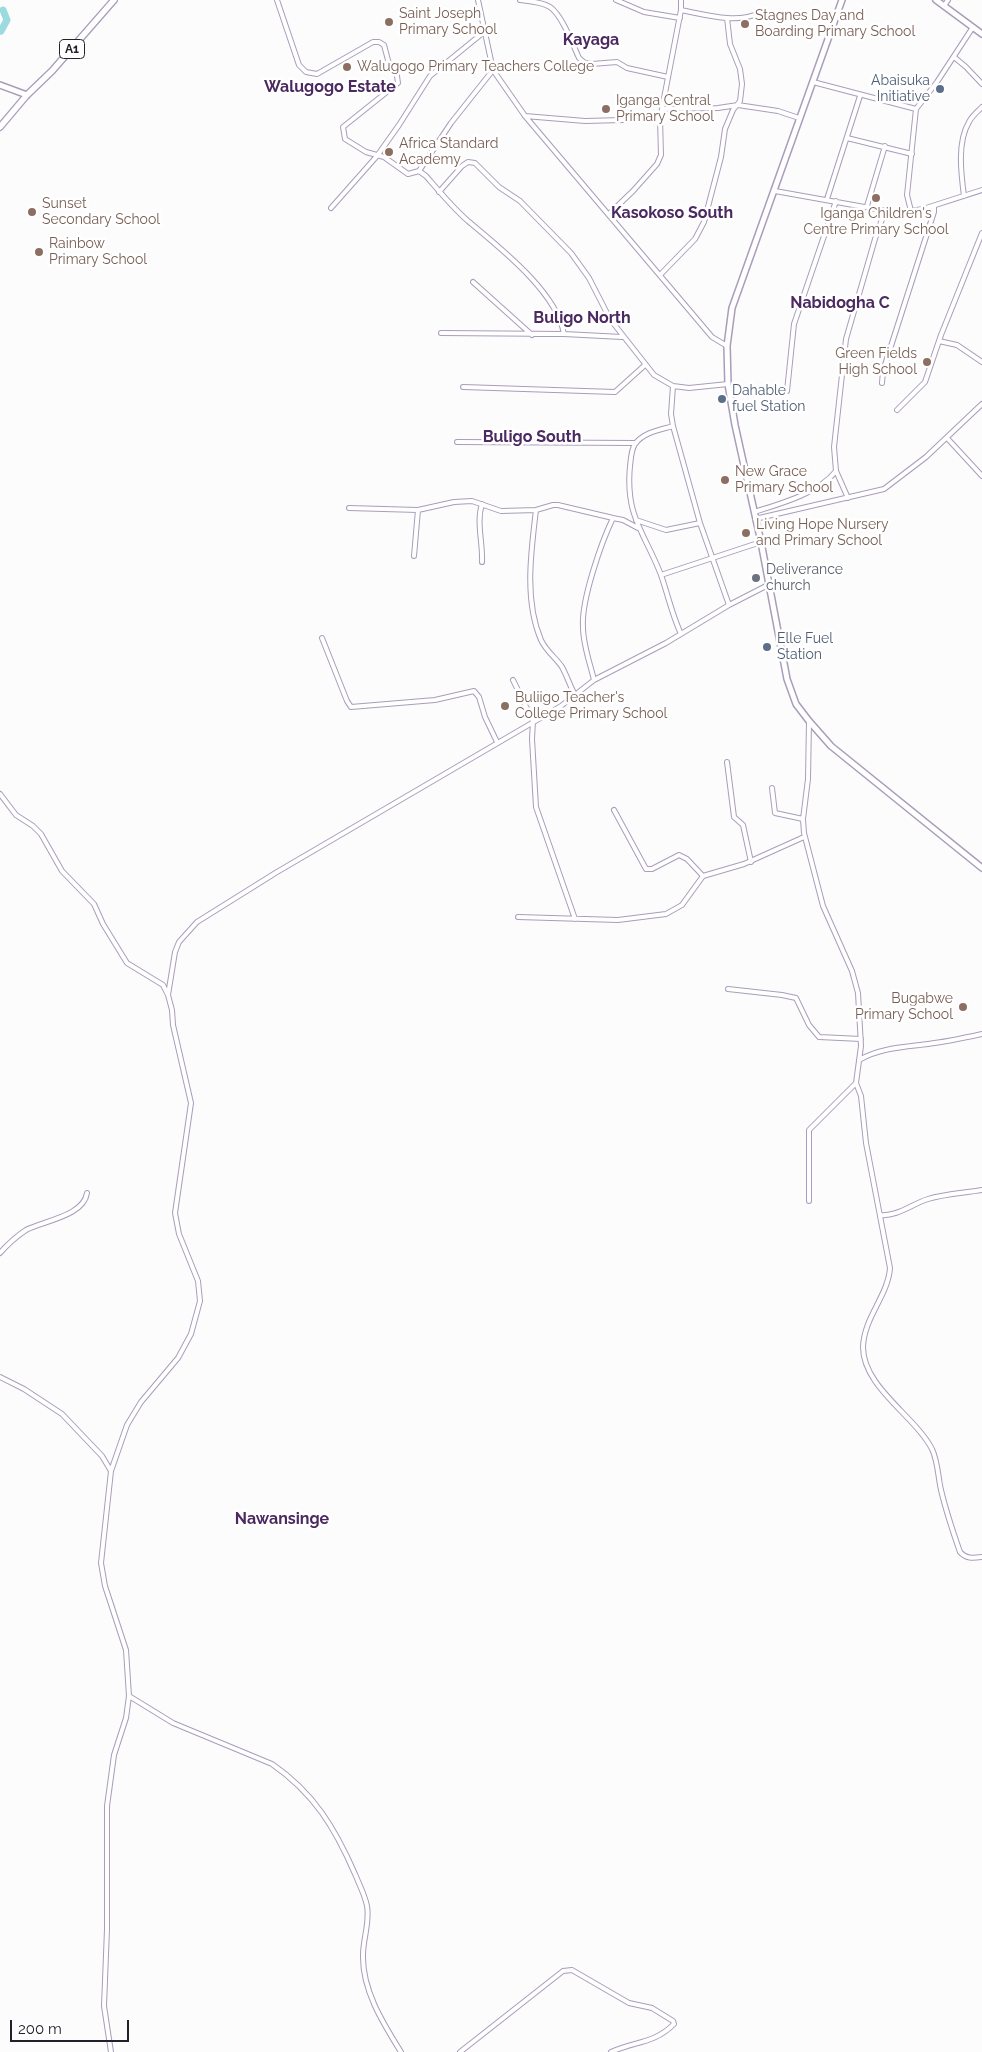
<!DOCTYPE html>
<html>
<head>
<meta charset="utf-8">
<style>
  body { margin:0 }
  #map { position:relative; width:982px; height:2052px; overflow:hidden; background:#fcfcfc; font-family:Raleway,sans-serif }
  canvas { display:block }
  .scale { position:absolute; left:10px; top:2020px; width:119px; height:22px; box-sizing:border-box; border:2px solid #24202b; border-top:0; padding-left:6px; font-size:15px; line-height:18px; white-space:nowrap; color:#24202b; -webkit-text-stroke:4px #fff; paint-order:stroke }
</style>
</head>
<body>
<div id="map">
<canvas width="982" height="2052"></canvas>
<div class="scale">200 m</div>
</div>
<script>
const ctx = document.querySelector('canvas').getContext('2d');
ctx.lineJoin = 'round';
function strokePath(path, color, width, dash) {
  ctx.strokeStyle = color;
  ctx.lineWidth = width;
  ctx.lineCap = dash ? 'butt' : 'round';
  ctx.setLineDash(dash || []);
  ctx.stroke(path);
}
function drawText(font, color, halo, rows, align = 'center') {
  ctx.font = font + ' Raleway,sans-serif';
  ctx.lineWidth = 5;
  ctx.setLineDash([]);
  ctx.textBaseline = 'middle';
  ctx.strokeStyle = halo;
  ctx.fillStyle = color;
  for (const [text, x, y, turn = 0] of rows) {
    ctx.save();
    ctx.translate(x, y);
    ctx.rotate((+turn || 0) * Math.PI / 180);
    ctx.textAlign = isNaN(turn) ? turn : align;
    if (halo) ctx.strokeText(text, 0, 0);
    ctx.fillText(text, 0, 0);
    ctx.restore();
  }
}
strokePath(new Path2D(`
  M1,31L7,20L3,10`), '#9bdadf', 7);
const street = new Path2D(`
  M277,0L299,65L306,72L317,74L373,42H379L384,45L389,64L397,76L398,83L343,127L345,139L366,152L384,157L408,174L419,171L426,176C439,191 453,208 468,221C500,248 557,292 564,334
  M478,0L493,70L525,116L712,337L727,346
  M520,0C529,1 542,2 550,7C562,15 573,45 579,58L585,63L592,64L617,62L627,68L668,77
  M616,0L644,12L680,18
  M944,6L948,0
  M681,10C707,15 736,24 760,13
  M954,57L966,67L982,84
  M813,82L916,109
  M663,109L718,108L738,105L778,111L799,118
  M525,116L585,121L660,119
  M847,138L912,154
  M419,171L451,123L493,70
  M775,191L898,213L923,209L982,190
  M439,192L462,166L468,162L475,163L499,187L520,201L571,253L589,278L610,319L654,375L673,386L689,388L728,384
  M964,196C961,173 957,142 969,122C972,116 977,112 982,107
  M827,199L860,96
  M867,206L885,146
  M331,208L377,156L399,125L430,76L484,32
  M911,211L907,195L916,109L937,82L973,27
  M609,214L633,191L657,164L661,155L660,119L681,10V0
  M660,275L695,239L704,222L721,157L725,129L733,110L740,101L742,84L740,69L730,44L727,18
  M473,282L532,335
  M441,333L564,334L622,337
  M939,341L957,345L982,362
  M882,383L883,371L934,212V206
  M673,386L671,414L673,426C660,430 644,432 635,444C631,450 631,459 630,466C625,517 645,533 661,575C668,595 672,615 681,634
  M463,387L615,392L645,365
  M787,391L794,324L836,201
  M897,410L925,382L941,335L982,233
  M673,426L700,523
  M947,438L982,476
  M457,442L636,443
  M836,471L848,498
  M349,508L418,510L454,502L472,501L501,511L536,510
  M754,512C780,504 819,493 836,471L834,447L846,339L875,239L885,211
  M755,519L884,489L926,457L982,404
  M636,520L666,530L700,523L729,605
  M414,556L418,510
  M482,562C483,543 476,522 482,504
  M661,575L761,542
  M322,638L347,701L351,707L435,700L474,691L479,697L485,717L497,742
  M513,680L533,721L532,739L536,807L575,919
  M594,680C590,663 583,645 583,627C581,601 601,543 613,518L623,520L638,528
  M575,695C570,686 567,676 562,667C556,658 546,651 541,640C524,600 531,552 536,510L553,505H558L613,518
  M809,721L808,779L803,819L804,833L823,906L852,971L858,993L861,1046L856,1083L861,1096L866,1143L890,1268C888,1296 864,1317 863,1347C863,1387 915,1416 932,1449C938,1462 938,1477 941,1490C946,1511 953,1532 960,1552C966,1559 973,1558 982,1557
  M727,762L734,817L743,825L751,862
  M772,788L775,813L803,819
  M0,794L16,815L33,826L41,834L62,871L94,904L103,924L127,963L163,985L168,995L172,1010L173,1025L191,1103L175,1213L179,1234L198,1281L200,1301L191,1334L178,1358L141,1402L127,1425L111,1471
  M614,810L646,869H652L679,855L687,859L703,876
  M518,917L618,920L666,914L682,905L703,876L744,864L804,837
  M728,989L782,995L796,998L809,1025L819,1037L861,1039
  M168,995L175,952L179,942L197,922L277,872L561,706L594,680L666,643L729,605L768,585
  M859,1060C880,1048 904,1047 928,1044C946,1042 964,1038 982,1034
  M809,1201V1130L856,1083
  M880,1215C897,1217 912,1204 928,1199C945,1194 964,1193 982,1190
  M0,1253C7,1245 17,1236 26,1230C43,1221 84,1216 87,1193
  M0,1377L24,1389L62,1414L102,1456L111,1471L101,1563L105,1586L126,1650L129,1696L126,1718L114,1755L107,1806V1929L104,2006L111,2052
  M129,1696L173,1723L272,1764C314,1793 335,1828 355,1874C359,1884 365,1895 367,1906C370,1922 363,1939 363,1955C362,1990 383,2023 401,2052
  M460,2052L563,1971L572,1970L629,2003L652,2008L673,2021L674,2024C654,2044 635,2041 611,2052`);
const secondary = new Path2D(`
  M842,0L732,308L727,346L728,384L735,425L761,542L787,679L796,704L809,721L831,746L982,868
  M936,0L982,34
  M0,85L27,95`);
const primary = new Path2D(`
  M0,127L27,95L52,71L114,0`);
strokePath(street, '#a99dbb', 6);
strokePath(secondary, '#a99dbb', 8);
strokePath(primary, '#a99dbb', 8);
strokePath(street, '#fff', 4);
strokePath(secondary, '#fff', 5);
strokePath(primary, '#fff', 5.5);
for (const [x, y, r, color] of [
  [389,22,5,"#8d6e63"],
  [745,24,5,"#8d6e63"],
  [347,67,5,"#8d6e63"],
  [940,89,5,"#5c6f8a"],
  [606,109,5,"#8d6e63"],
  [389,152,5,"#8d6e63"],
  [876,198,5,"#8d6e63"],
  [32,212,5,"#8d6e63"],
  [39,252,5,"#8d6e63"],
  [927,362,5,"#8d6e63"],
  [722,399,5,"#5c6f8a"],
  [725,480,5,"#8d6e63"],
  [746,533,5,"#8d6e63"],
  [756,578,5,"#6b7280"],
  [767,647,5,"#5c6f8a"],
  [505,706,5,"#8d6e63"],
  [963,1007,5,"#8d6e63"]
]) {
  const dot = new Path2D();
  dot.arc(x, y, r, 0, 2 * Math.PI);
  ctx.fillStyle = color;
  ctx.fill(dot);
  strokePath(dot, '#fff', 2);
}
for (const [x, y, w] of [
  [72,49,25]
]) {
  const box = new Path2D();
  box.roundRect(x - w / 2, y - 9.5, w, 19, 4);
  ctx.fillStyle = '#fff';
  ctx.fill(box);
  strokePath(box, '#24202b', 1);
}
drawText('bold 12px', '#24202b', null, [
  ["A1",72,49]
]);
drawText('14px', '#785e54', '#fff', [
  ["Saint Joseph",399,14],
  ["Primary School",399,30],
  ["Stagnes Day and",755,16],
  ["Boarding Primary School",755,32],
  ["Walugogo Primary Teachers College",357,67],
  ["Iganga Central",616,101],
  ["Primary School",616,117],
  ["Africa Standard",399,144],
  ["Academy",399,160],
  ["Sunset",42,204],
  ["Secondary School",42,220],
  ["Iganga Children's",876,214,"center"],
  ["Centre Primary School",876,230,"center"],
  ["Rainbow",49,244],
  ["Primary School",49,260],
  ["Green Fields",917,354,"right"],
  ["High School",917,370,"right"],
  ["New Grace",735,472],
  ["Primary School",735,488],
  ["Living Hope Nursery",756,525],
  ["and Primary School",756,541],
  ["Buliigo Teacher's",515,698],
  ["College Primary School",515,714],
  ["Bugabwe",953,999,"right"],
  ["Primary School",953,1015,"right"]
], 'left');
drawText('14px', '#4e5e75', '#fff', [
  ["Abaisuka",930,81,"right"],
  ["Initiative",930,97,"right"],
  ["Dahable",732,391],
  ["fuel Station",732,407],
  ["Elle Fuel",777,639],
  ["Station",777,655]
], 'left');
drawText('14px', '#5b616d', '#fff', [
  ["Deliverance",766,570],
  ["church",766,586]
], 'left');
drawText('bold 16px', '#4b2961', '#fff', [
  ["Kayaga",591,40],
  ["Walugogo Estate",330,87],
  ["Kasokoso South",672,213],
  ["Nabidogha C",840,303],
  ["Buligo North",582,318],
  ["Buligo South",532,437],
  ["Nawansinge",282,1519]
]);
</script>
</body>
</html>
